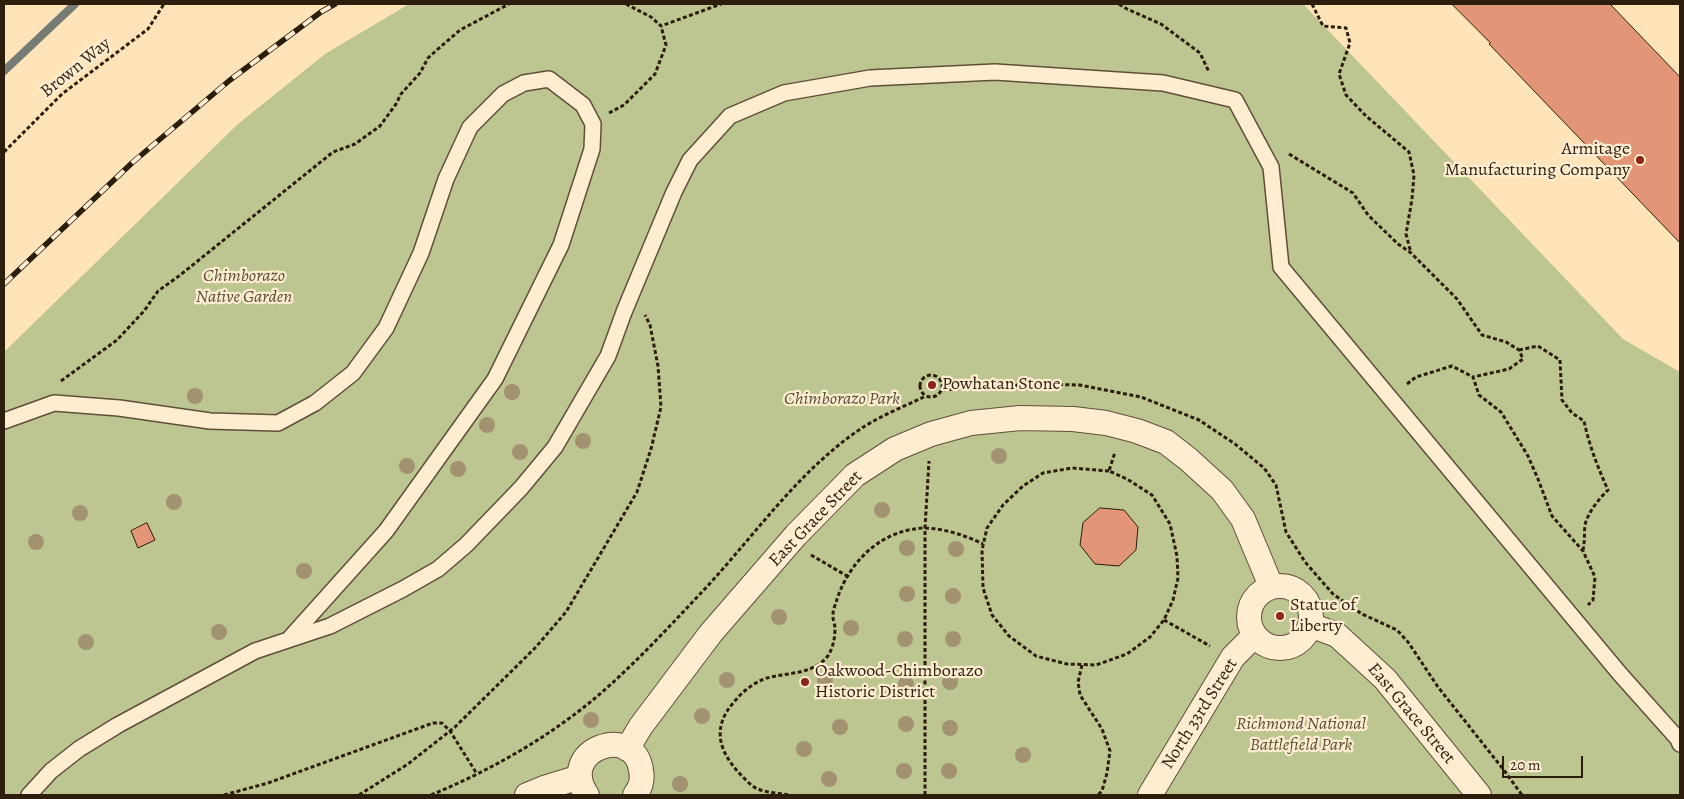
<!DOCTYPE html>
<html>
<head>
<meta charset="utf-8">
<style>
  body { margin:0 }
  #map { position:relative; width:1684px; height:799px; overflow:hidden; background:#fee4b8; font-family:Alegreya,serif }
  canvas { display:block }
  .frame { position:absolute; inset:0; border:5px solid #2c1d0d; pointer-events:none }
  .scale { position:absolute; left:1502px; top:756px; width:81px; height:22px; box-sizing:border-box; border:2px solid #2c1d0d; border-top:0; padding-left:6px; font-size:15px; line-height:18px; white-space:nowrap; color:#2c1d0d; -webkit-text-stroke:4px #feedd1; paint-order:stroke }
</style>
</head>
<body>
<div id="map">
<canvas width="1684" height="799"></canvas>
<div class="frame"></div>
<div class="scale">20 m</div>
</div>
<script>
const ctx = document.querySelector('canvas').getContext('2d');
ctx.lineJoin = 'round';
function fillPath(path, color) {
  ctx.fillStyle = color;
  ctx.fill(path, 'evenodd');
}
function strokePath(path, color, width, dash) {
  ctx.strokeStyle = color;
  ctx.lineWidth = width;
  ctx.lineCap = dash ? 'butt' : 'round';
  ctx.setLineDash(dash || []);
  ctx.stroke(path);
}
function drawText(font, color, halo, rows, align = 'center') {
  ctx.font = font + ' Alegreya,serif';
  ctx.lineWidth = 4.5;
  ctx.setLineDash([]);
  ctx.textBaseline = 'middle';
  ctx.strokeStyle = halo;
  ctx.fillStyle = color;
  for (const [text, x, y, turn = 0] of rows) {
    ctx.save();
    ctx.translate(x, y);
    ctx.rotate((+turn || 0) * Math.PI / 180);
    ctx.textAlign = isNaN(turn) ? turn : align;
    if (halo) ctx.strokeText(text, 0, 0);
    ctx.fillText(text, 0, 0);
    ctx.restore();
  }
}
fillPath(new Path2D(`
  M409,4H1303L1623,339L1680,372V795H4V352L238,124L325,54Z`), '#bdc591');
strokePath(new Path2D(`
  M4,71L75,4`), '#757c75', 8);
const building = new Path2D(`
  M1452,4H1610L1680,77V243L1489,44L1490,43Z
  M1100,508L1124,510L1138,527L1136,550L1119,566L1095,564L1080,545L1083,523Z
  M147,523L155,540L138,548L131,531Z`);
fillPath(building, '#e39677');
strokePath(building, '#2c1d0d', 1);
const service = new Path2D(`
  M4,421L54,403L119,408L210,421L278,423L315,403L353,373L386,328L421,253L446,179L470,127L503,94L524,83L549,79L583,105L593,124L592,149L561,245L495,379L386,531L290,638
  M29,795L51,771L79,749L118,725L255,651L330,626L403,589L438,569L466,545L521,488L555,447L608,356L624,312L674,192L690,160L730,116L784,93L870,78L995,72L1163,83L1235,100L1271,167L1281,267L1620,674L1678,739L1680,744`);
const pedestrian = new Path2D(`
  M1249 617a31 31 0 1 1 62 0a31 31 0 1 1-62 0Z
  M1310,625L1337,635L1385,679L1479,795
  M627,749L641,726L711,633L796,535L855,475L895,449L931,434L971,423L1020,418L1073,419L1106,423L1137,431L1166,442L1188,459L1222,490L1243,519L1271,586
  M527,795L544,788L580,777
  M587,795C556,750 634,722 641,770C643,780 641,787 635,795
  M1150,795L1233,657L1254,636`);
strokePath(service, '#604f38', 18);
strokePath(pedestrian, '#604f38', 26);
strokePath(new Path2D(`
  M626,4L651,17L661,26L721,4
  M1119,4L1127,9L1161,24L1200,53L1209,72
  M1312,4L1323,26L1346,28L1350,43L1339,74L1346,95L1366,116L1409,152L1414,175L1412,199L1406,234L1411,253
  M609,113L624,105L655,74L666,45L661,26
  M4,152L62,94L148,29L164,4
  M1289,154L1353,193L1368,215L1398,244L1411,253L1457,299L1482,335L1506,342L1519,350L1523,359L1509,369L1473,377
  M1519,350L1538,346L1560,360L1562,400L1572,413L1584,421C1589,445 1598,468 1608,490C1599,499 1588,512 1585,525C1584,534 1585,542 1583,550
  M920 386a11 11 0 1 1 22 0a11 11 0 1 1-22 0Z
  M61,381L117,340L144,311L158,291L179,276L333,152L355,144L380,126L396,104L401,94L420,73L428,58L438,49L460,30L509,4
  M1407,384L1416,377L1452,366L1473,377L1479,395L1501,412L1528,456L1538,479L1552,516L1583,551L1595,577L1593,600L1588,605
  M942,390L1038,384L1080,385L1141,397L1199,420L1235,444L1264,468L1276,485L1286,532L1305,562L1333,594L1362,614L1397,630L1408,642L1438,687L1503,769L1522,795
  M1109,471L1072,468L1043,473L1023,486L1003,505L987,528L982,550L983,588L992,615L1009,636L1036,656L1067,664L1096,665L1127,654L1150,637L1164,620L1173,600L1178,578L1177,556L1170,524L1152,495L1127,479L1109,471L1115,452
  M811,555L847,576
  M1164,620L1210,646
  M1082,665L1078,682L1080,695L1102,729L1110,751L1107,773L1102,791L1098,795
  M224,795L268,783L433,723H442L450,731L477,774
  M359,795L408,764L455,727L535,648L566,612L637,492L651,449L661,407L658,366L650,325L645,315
  M431,795C489,771 546,739 594,699C632,667 667,629 701,593C752,539 795,475 856,432C877,417 903,407 926,396
  M788,795C779,793 768,793 758,789C752,787 746,780 741,775C719,752 711,728 734,702C742,692 752,684 764,679C784,672 811,676 827,657C833,649 835,638 835,628C835,624 832,618 833,614C833,609 836,604 837,599C849,564 876,535 914,529C935,525 965,535 983,544
  M925,795V528L929,461`), '#2c1d0d', 3, [4, 2.5]);
strokePath(service, '#feedd1', 15);
strokePath(pedestrian, '#feedd1', 24);
const rail = new Path2D(`
  M4,284L133,162L230,80L321,12L335,4`);
strokePath(rail, '#2c1d0d', 5.5);
strokePath(rail, '#feedd1', 4, [11]);
ctx.fillStyle = '#a39270';
for (const [x, y] of [
  [512,392],
  [195,396],
  [487,425],
  [583,441],
  [520,452],
  [999,456],
  [407,466],
  [458,469],
  [174,502],
  [882,510],
  [80,513],
  [36,542],
  [907,548],
  [956,549],
  [304,571],
  [907,594],
  [953,596],
  [779,617],
  [851,628],
  [219,632],
  [905,639],
  [953,639],
  [86,642],
  [727,680],
  [825,681],
  [950,682],
  [906,684],
  [702,716],
  [591,720],
  [906,724],
  [840,727],
  [950,728],
  [804,749],
  [1023,755],
  [904,771],
  [949,771],
  [829,779],
  [680,784]
]) {
  ctx.beginPath();
  ctx.arc(x, y, 8, 0, 2 * Math.PI);
  ctx.fill();
}
for (const [x, y, r, color] of [
  [1640,160,5,"#8f2418"],
  [932,385,5,"#8f2418"],
  [1280,616,5,"#8f2418"],
  [805,682,5,"#8f2418"]
]) {
  const dot = new Path2D();
  dot.arc(x, y, r, 0, 2 * Math.PI);
  ctx.fillStyle = color;
  ctx.fill(dot);
  strokePath(dot, '#feedd1', 2);
}
drawText('18px', '#2c1d0d', '#feedd1', [
  ["Brown Way",76,68,-39],
  ["East Grace Street",816,519,-46],
  ["North 33rd Street",1200,714,-58],
  ["East Grace Street",1411,714,50]
]);
drawText('18px', '#2c1d0d', '#feedd1', [
  ["Armitage",1630,150,"right"],
  ["Manufacturing Company",1630,171,"right"],
  ["Powhatan Stone",942,385],
  ["Statue of",1290,606],
  ["Liberty",1290,627],
  ["Oakwood-Chimborazo",815,672],
  ["Historic District",815,693]
], 'left');
drawText('italic 18px', '#584f35', '#feedd1', [
  ["Chimborazo",244,277],
  ["Native Garden",244,298],
  ["Chimborazo Park",842,400],
  ["Richmond National",1301,725],
  ["Battlefield Park",1301,746]
]);
</script>
</body>
</html>
